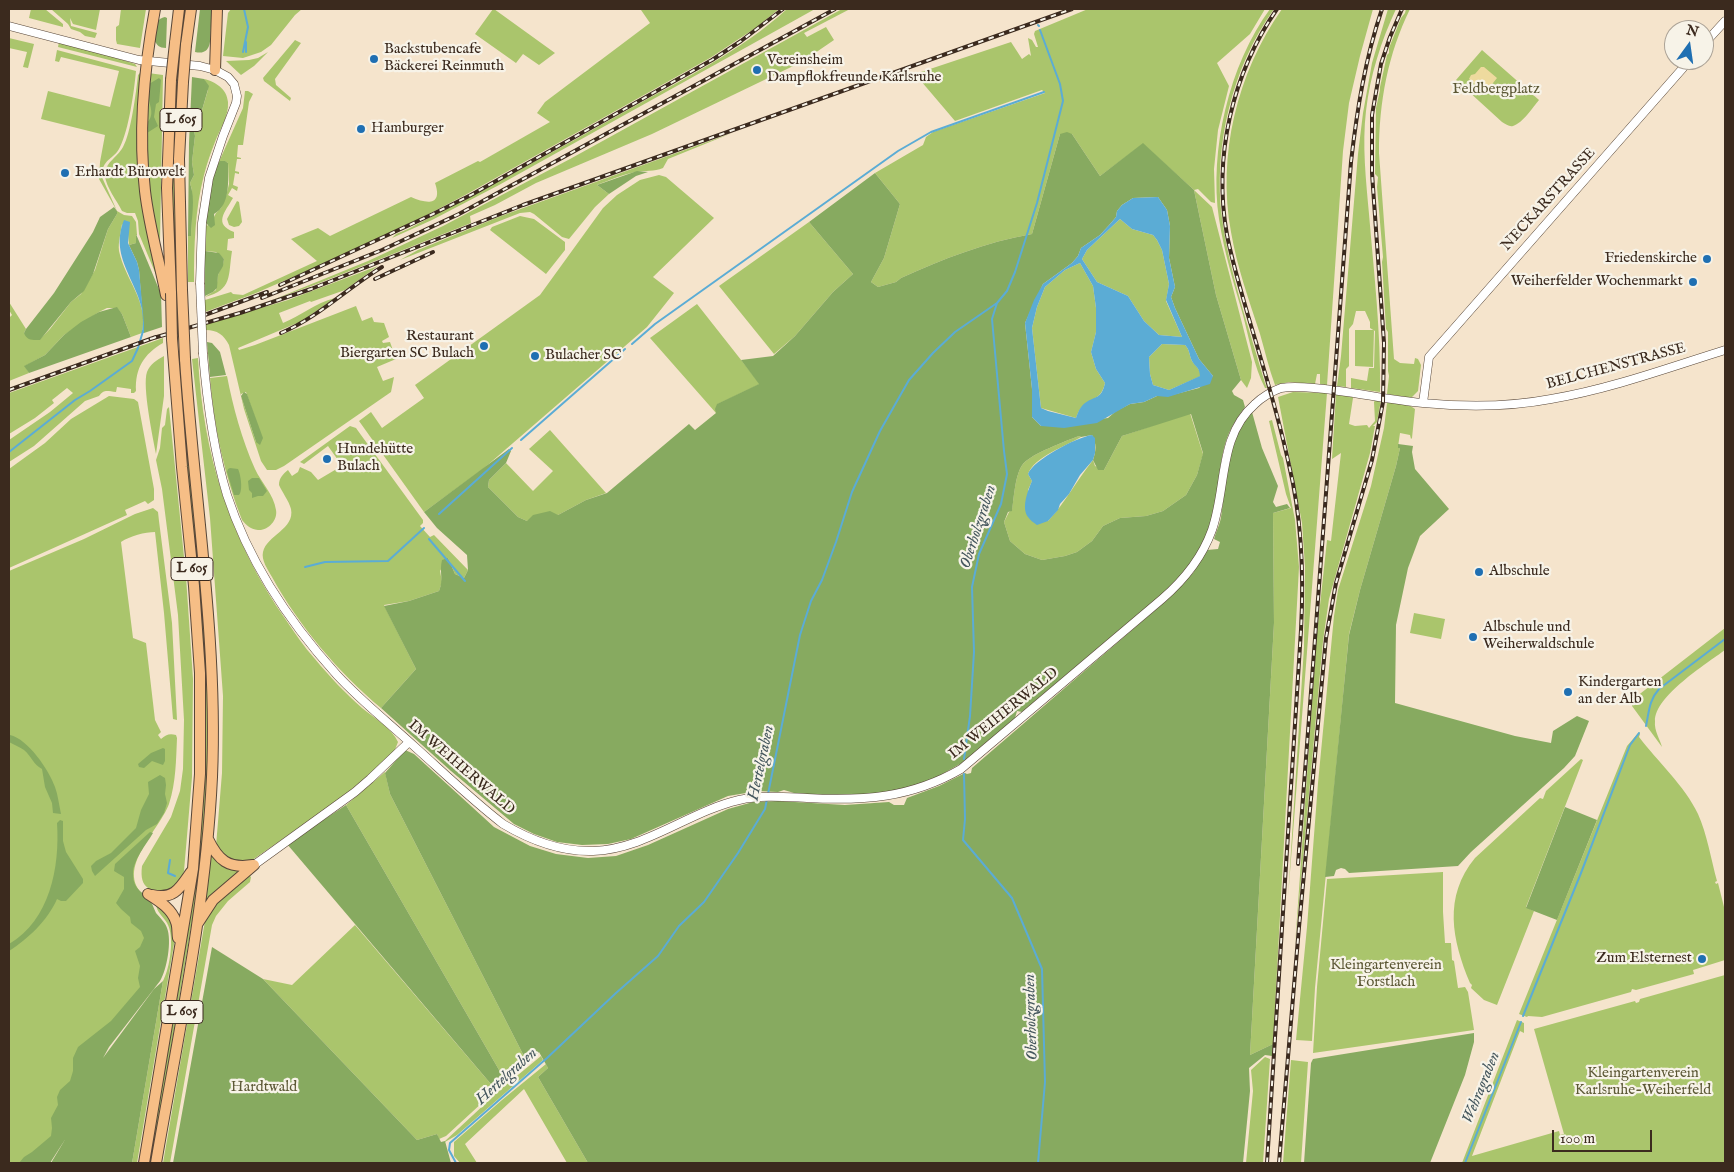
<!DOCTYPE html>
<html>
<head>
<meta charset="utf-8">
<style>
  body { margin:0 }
  #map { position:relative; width:1734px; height:1172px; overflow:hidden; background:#f5e4cc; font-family:"IM FELL English",serif }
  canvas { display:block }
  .frame { position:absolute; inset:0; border:10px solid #3b2a1e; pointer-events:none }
  .north { position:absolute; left:1664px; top:20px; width:50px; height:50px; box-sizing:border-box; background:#f7f3e8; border:1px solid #aca397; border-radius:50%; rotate:14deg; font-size:14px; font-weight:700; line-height:20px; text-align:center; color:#3b2a1e }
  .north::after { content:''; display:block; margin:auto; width:18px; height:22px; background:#1f6fb2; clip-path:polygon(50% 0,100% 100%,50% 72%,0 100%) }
  .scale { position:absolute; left:1552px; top:1130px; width:100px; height:22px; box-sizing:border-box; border:2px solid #3b2a1e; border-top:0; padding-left:6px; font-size:15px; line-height:18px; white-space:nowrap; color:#3b2a1e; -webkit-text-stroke:4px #f7f3e8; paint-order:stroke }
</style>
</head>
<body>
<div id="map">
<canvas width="1734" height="1172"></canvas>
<div class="frame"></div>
<div class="north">N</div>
<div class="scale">100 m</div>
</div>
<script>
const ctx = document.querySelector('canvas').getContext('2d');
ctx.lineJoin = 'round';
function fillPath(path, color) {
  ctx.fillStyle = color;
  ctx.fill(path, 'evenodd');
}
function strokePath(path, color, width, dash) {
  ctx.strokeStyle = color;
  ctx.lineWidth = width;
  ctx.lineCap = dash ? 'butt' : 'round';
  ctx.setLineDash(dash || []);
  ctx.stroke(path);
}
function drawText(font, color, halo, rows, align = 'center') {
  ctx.font = font + ' "IM FELL English",serif';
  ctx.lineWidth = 4.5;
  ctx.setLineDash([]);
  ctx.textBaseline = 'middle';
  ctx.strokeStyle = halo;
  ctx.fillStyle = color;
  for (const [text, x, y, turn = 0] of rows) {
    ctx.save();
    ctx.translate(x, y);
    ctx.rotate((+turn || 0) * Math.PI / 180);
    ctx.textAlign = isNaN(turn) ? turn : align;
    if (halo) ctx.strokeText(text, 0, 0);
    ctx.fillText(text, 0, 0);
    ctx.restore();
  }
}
fillPath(new Path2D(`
  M31,9H45L63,24V27L29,18Z
  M51,9H100L96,30L73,24L70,18L71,26L97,33L95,38L85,36L80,32L71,29L68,24Z
  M121,9H146L140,48L117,44L116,40V27L119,25Z
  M231,9H302L295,15L271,45L261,52L243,58L223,56L228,13Z
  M493,9H494L555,53L539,65L523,54L516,63L475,34Z
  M636,9H779L757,27L710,58L467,194L425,216L309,270L256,293L205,312V300L231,292L233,294L243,295L317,261L291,239L318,228L330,236L411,197C427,204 443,206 435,183L478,161L480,162L550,122L537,113L545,102L650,23L641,10Z
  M787,9H815L499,185L432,220L392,238L396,234L408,229C483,190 557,150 631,108C685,78 741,51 787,9Z
  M842,9H850L804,33L807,37L826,27L834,40L815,53L814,56L652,134L536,183L495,205L470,216L471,223L317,284L270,301L368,261L443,226L570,159Z
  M1088,9H1265L1250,34L1217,63L1229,86L1218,130L1214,169L1215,203L1211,202L1198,189L1194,190L1212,207L1252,362L1251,378L1247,388L1241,380L1216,295L1194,190L1143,144L1100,176L1072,134H1060L1032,234C986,242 943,259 901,278L896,282L878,287L871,282L884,258L900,204L875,173L923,145L926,137L933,132L1045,93L1042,90L955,121L915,74L1011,42L1022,59L1029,54L1031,56L1028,38L1032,40L1036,47H1038L1034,34L1035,31Z
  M1270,9H1274C1232,67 1213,147 1222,218C1229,271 1250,331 1265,383L1267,388H1265C1254,367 1249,338 1243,315C1234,284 1224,252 1219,219C1209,150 1229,65 1270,9Z
  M1282,9H1373L1360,56L1349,103L1343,151L1327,385L1320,384V374H1317L1315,384L1289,382L1275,385C1269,369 1265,351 1260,334C1249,300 1237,267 1231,232C1217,155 1237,73 1282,9Z
  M1388,9H1396C1381,41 1370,76 1366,111C1362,145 1366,180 1369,214C1374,273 1381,333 1380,392L1351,388V378L1367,381L1369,368H1374L1375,331L1370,328V322L1365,311H1356L1353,324L1349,329V366L1346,369V387L1337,386L1341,356L1358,154L1363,113L1372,63Z
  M1406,9H1410C1388,54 1379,102 1379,153L1394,359L1400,363L1414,364L1415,358L1418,359L1421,365L1418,391L1411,398L1387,394L1389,376L1388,371V332L1386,329L1382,262L1383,257L1377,187L1378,177L1375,174L1376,108L1380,90V87L1387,55L1389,53V48L1401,18L1405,13Z
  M9,38L34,44L28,68L23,67L27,52L9,48Z
  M295,40L301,43L275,79L276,85L291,98L290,101L264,81L263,78Z
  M59,42L96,51L135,64L137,67L58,47Z
  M57,50L136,71C134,92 129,129 120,147C113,161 105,156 101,175L117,211L124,215L132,216L136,222L137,235H136V243L129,245L128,234L122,224C121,232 118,242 119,251C125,280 149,301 142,333L131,337L122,314L117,308H107L99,312L64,335L45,355L25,366L29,373L9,381V318L12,315L9,310V302L26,329L24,333L41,338L50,329L71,302L81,294L95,270L108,229L117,214V211L99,179L100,162L105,135L41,119L48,91L110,107L119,71L61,57L59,62L55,61Z
  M1482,50L1539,100C1533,107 1523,123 1513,126C1509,127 1506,124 1502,122L1456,80Z
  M268,52L254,66L241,75L226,61L249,60L258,58Z
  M140,73L142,74L139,125L162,289L139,234L138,221L135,213H127L122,211C117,201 106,187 105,176C104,163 117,158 123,147C131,133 136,93 138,75Z
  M148,73L163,75L160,243L156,242L145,152Z
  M204,79C216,82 227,89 228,102C229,116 220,129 215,142C211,152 207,163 204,175C195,209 194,246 194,282H188V236H191L192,190L190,183L194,175L192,162L195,136L194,130L200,117L208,90Z
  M175,85L178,86L174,189L177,292H175L172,192Z
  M245,91H248L253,94L249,102L243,145H238L237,157L241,158V159H237L235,171L239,172V174L235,173L233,185L238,187L237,191L232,188L228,195L233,198C225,212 213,224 234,232V238L228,239L227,250L232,251C228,275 233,290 205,297L216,290L218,275L223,264L224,259L216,252L205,251L206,223L207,226L213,219L216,213L221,208L226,196L229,184L228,163L224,161L218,164L243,108Z
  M732,133L668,159L663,168C654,172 645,170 636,172C623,174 610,180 597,185L609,194L595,207L569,239L562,237L534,214L530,212L520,213L400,260L418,250L501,216Z
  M659,175L666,177L714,218L653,277L674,293L647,327L483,469L424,512L359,421L371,412L382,428L424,398L415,385L540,295L603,208L617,195L640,180Z
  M237,201L239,202L242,222L239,226L234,227L229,225L227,219Z
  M520,216L534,219L565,242V250L546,274L490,230L492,227Z
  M1120,219L1132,229L1153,235L1157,240L1162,250L1169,284L1166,301L1182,337L1159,335L1144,321L1128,296L1097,282L1082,259L1087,250Z
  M809,222L853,274L833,292L795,336L774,354L719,286Z
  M1080,263L1093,286L1096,308V332L1091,352L1096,369L1105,383C1100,406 1084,394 1076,418L1041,408L1032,328L1037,307L1045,287L1065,270Z
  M378,266L345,290L311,302L310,301L279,313L283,323C301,316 315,303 335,298L302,321L238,348L239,350L255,345L356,306L362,321L372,317L374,322L384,323L389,337L382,341L383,343L390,342L396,359L377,367L383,381L394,377L391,392L284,466L276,470H267L261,461L244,409L229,345C224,335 217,330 206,330V324L288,300ZM246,392L262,438L256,442L241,396V394Z
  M697,304L760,384L718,404L716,413L650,338Z
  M1355,330H1374L1373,367L1355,366Z
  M163,338V343C144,354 135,368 136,391L134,393H131V389L117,387L116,392C107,391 104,389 99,396L85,401L34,446L9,462V440L50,412L73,393L67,388L52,400L54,403L35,418L9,434V393Z
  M1162,344L1185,345C1190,350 1189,355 1192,361C1196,367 1199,367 1201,376L1169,390L1153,385L1150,374L1149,357Z
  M164,356V396L156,454C153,438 142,386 147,372C150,364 157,360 164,356Z
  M198,358C203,455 230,540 286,620C295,633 304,647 315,659C329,676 346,694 362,708C374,718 392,728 398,742L394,752L367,777L333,804L248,863L228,861L216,846L222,773L223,696L210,518L192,359Z
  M227,376C233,407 242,440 255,469C261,482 274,495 276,510C278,520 268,531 258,530C250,529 246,525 242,520C224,474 214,427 210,378Z
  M1293,392L1327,393L1288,898L1304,647L1305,567L1302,523L1278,397Z
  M1336,394L1352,396L1353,398L1349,424L1355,426L1367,425L1369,428L1375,421L1374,402L1375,400H1381L1377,422L1373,426H1375L1370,453L1329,599L1323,641L1295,946L1317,633L1327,540L1331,541L1341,453L1332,459Z
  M109,396L134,399L138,402L154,489V500L148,504L145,501L125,510L127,515L9,568V469L45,443L71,419Z
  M1387,403C1396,402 1408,403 1415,409L1412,438L1411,439L1410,435L1400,433L1398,447L1400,448L1396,466L1360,590L1349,634L1315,988L1312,1041L1296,1040L1307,927L1318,783L1334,616L1338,590L1371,486L1384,428Z
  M169,407L186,577L193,679L192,777L184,871L182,879L170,892C151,891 139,890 142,866L171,817L180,791L183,769L184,720L178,615L162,489L156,460L160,448L162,428L165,425L167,409Z
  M1190,413L1203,454L1197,475L1186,495L1163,511L1146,516L1120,518L1103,526L1092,541L1077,552L1065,556L1042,560L1025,554L1010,541L1004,522L1009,512L1012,510C1014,498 1015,474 1023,464C1031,454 1066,441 1079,436L1081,437C1066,446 1034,457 1028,474L1032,481L1028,490L1048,521C1065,503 1077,480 1093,460L1095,466L1104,470L1122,436Z
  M1272,420L1281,455L1283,458L1295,520L1299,567L1273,1044L1250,1055L1274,623L1273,513L1291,508L1286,494L1269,421Z
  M350,426L356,428L361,435L423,520V523L420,526L430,537L434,535L468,570L464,578L455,574L448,558L440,571L442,582L439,591L409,601L384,605L416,669L381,708C338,672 299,626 272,577C268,570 261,560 263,552C267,535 295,529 291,509C289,501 282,492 279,485C279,478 283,474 288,470L292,476L298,472L300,467L311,472L318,480L345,464L342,460H338L328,446L304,464L300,462Z
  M550,430L606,493L586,500L558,515L527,521L518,517L488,487L489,480L506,463L533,491L553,471L529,449Z
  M187,442L206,643L208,731L207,774L205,823L193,915L152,1163H149L183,962L199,844L194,540L185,444Z
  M153,508L158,512L159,521L172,623L177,720L173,719L164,613L155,532C145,532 130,536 121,542L133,638L146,643L155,720L161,732L158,735L161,739C166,735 169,733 176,735L177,738C176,760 176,782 169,804C158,833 111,872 148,899L166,954L106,1045L46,1163H9V571L84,539L135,514Z
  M1414,613L1445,619L1441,639L1410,633Z
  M1725,628V650C1706,664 1655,696 1655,721C1654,731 1660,739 1662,747L1632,706V700Z
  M1639,732L1640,734L1639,737C1657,761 1685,786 1698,814C1707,834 1711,859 1717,881L1715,882L1716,884L1718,883L1725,911V960L1693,970L1694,974L1636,990L1632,989L1631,992L1542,1017L1528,1016L1527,1017L1519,1014L1627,746Z
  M1581,759L1583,760L1526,907L1534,911L1497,1005L1484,1000L1471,988L1472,985L1470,983C1452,940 1443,897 1475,858L1540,798L1543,799L1546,791Z
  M385,772L390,794L528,1064L506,1082L346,805Z
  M211,855L242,870L205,903Z
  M1443,872V912L1445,943H1451L1452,960L1454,961L1458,988L1465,987L1468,992L1474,1030L1313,1053L1317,987L1327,879Z
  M249,875L251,877L250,882L228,901L216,916L212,925L170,1163H163L205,921L217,901Z
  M156,903L171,917L175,938L137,1163H132L163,981C170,968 175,936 167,923C163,916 156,912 156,903Z
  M355,925L496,1090L446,1136L439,1139L437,1134L417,1140L263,979L292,985Z
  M1725,975V1163H1462L1517,1020L1524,1023V1033L1520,1031L1472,1156L1559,1131L1560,1135L1564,1134L1534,1029L1635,1001L1636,1003L1639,1002L1640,999Z
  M541,1056L543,1060L457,1135L445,1142V1141L501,1089Z
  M1265,1057L1270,1059L1263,1163H1246L1253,1091L1251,1070Z
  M1291,1060L1308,1062L1301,1163H1283Z
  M546,1064L548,1068L538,1077L588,1163H567L524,1089L465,1144L477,1163H460L454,1156V1142L502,1100Z`), '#aac56c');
fillPath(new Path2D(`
  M200,9H213C212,14 211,20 211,26C210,38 213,56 195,52Z
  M165,17L167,18L166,48C159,48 157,45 154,40C155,31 154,19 165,17Z
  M192,77L204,79L209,86L200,117L194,130L195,136L192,162L194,175L190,183C196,200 191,218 191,236H188L189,143Z
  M159,78L161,80L159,102L156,104L154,117L158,126L147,133L146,124C156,114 149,107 149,97C148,93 149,88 149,84Z
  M1067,132L1072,134L1100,176L1143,143L1194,190L1216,295L1241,380L1232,391L1234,395L1243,400L1245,407C1239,415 1233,424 1229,433C1219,456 1219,489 1214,514C1208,540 1192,564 1174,584L1022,712L1017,711L1015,718L967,760L937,777L896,792L864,796L821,795L794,793L784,790L778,792L758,791L728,796L631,839L608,844L582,845L557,842L534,834L514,824L451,771L381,708L416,669L384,606L409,601L439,591C444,579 439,573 442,560L448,558L455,574L464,578L468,570L467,555L437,528L424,512L509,449L511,451L506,463L489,480L488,487L518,517L527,521L533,515L550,511L558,515L586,500L607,493L689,424L695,430L716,413L715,409L717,404L759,384L741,360L773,356L795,336L833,292L853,274L809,222L875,173L900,204L884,258L871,282L878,287L896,282L901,278C943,259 986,242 1032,234L1060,134ZM1158,197L1167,210L1170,226L1169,258L1175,287L1171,297L1175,308L1199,359L1213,376L1199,388L1168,396H1157L1144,402L1130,404L1116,411L1108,418L1041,426L1032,417V389L1025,323L1043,284L1072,263L1078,256L1081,248L1100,235L1111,223L1116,217L1117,211L1122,205L1133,198ZM1191,414L1203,453L1197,475L1186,495L1163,511L1146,516L1120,518L1103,526L1092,541L1077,552L1065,556L1042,560L1025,554L1010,541L1004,522L1008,512L1012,511C1014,498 1015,474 1023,464C1031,454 1066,441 1079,436L1081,437L1092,435C1097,444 1096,451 1093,460L1098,470H1104L1122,436Z
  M220,161H225L228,163C228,179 231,205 214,214L215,225L211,228L206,223C208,210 212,170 220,161Z
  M637,171L648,172L636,176L609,194L597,185Z
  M114,207L117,211V214L108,229L93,274L84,291L71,302L40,340C33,340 27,341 24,333L26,329L54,293L93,232L100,217Z
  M136,234L161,294L162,327L144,333L139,270L137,262L129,245L136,243Z
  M205,251L219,253L224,259L223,266L218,275L217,288L213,292L205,296Z
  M117,307L122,314L131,337L29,373L24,366L45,355L64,335L81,322L99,312Z
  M207,342L212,343L220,352L226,375L210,377Z
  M244,392L247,394L263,438L260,445L256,442L241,396Z
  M1252,412L1262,448L1278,486L1273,502L1276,507L1287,504L1290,508L1273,513L1274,623L1250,1055L1273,1044L1272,1056L1265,1055L1249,1068L1250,1091L1243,1163H588L538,1077L548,1068L539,1052L528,1064L390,794L385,773L405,750L414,754L494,827L530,846L556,854L588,858L616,856L648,845L728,809L753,802L778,801L845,805L889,802L894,805H904L907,798L939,786L965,773L967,774L971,773L972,768L1168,599L1193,573L1207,550L1218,549L1220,542L1214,539C1216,532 1220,524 1221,517C1227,482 1224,438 1252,412Z
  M1398,444L1413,446L1412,452L1415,469L1449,509L1420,536L1408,568L1396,625L1395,703L1515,736L1551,743L1553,731L1577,716L1589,721L1575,756L1564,768L1471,852L1458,866L1349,873L1345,869L1341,868L1336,870L1334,876L1325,877L1349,635L1360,590L1396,466L1400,448H1398Z
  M230,468L238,469C241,475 243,491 239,495H234L227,472L228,469Z
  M252,478H259L267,491L263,496H258L252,498V493L249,490L248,481Z
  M10,735C28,739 49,770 55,787C58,795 59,805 61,814L53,813L52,803L45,787L42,769C33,764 32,757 24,750C20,747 14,745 9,742Z
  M163,748L165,749V761L163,765L152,761L144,768L139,767L138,764L151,753Z
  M160,775L165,778L166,785L165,794L167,803L164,813L157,824L146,830L95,876L92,871L91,866L96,861L111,853L136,828L141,810L149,794L148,782Z
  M346,805L506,1082L496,1090L287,844Z
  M1565,807L1597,820L1557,920L1526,908Z
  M60,820L63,821V841L66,852L83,879V883L66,901H61L57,899C48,920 28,939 9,951V944C50,920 60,867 57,823Z
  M150,832L153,833C146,845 133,860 133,874C133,891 145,892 151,902C153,905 154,909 156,913C160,918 165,922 167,928C172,940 167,970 160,981L109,1047L103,1058L154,989L163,981L132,1163H51L66,1138L50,1163H19L24,1157L32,1152L51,1136L52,1128L51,1118L58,1105L57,1097L60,1090L70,1081L73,1071V1058L78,1047L111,1021L140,987L138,978L140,966L135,951L140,947L144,938L141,931L131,923L130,917L121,909L116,903L124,889V877L114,871L115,864Z
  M212,947L263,979L417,1140L437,1134L441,1142L445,1141L451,1163H173Z
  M1474,1033V1042L1465,1075L1430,1163H1304L1311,1063L1313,1059Z`), '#87aa60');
fillPath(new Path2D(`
  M1481,67H1484L1497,78L1485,93L1469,79L1471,75L1475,74Z`), '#eeda9e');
fillPath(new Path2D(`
  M1158,197L1167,210L1170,226L1169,258L1175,287L1171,297L1175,308L1199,359L1213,376L1210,384L1168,397L1157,396L1144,402L1130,404L1097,423L1064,428L1041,426L1032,417V389L1025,323L1034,300L1043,284L1072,263L1078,256L1081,248L1100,235L1111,223L1116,217L1117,211L1122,205L1133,198ZM1120,219L1132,229L1153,235L1157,240L1162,250L1169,284L1166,300L1182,337L1159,335L1144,321L1128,296L1097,282L1082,259L1087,250ZM1080,263L1093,286L1096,308V332L1091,352L1096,369L1105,383C1101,400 1096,395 1085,403C1080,407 1078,412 1076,418L1048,411L1041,408L1032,328L1037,307L1045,287L1065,270ZM1162,344L1185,345C1190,350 1189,355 1192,361C1196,368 1199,366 1200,376L1169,390L1153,385L1150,374L1149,357Z
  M124,220L130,222L128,243L137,262L139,270L144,324V333H142C151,290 106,264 124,220Z
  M1092,435L1095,438V453L1093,460L1080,475L1069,494L1060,504L1058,510L1048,521L1037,525C1034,523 1030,520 1028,517C1021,508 1028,490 1032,481L1028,474C1033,460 1077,437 1092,435Z`), '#5bacd5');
strokePath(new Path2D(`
  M1038,25L1039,26
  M243,52L248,27L244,9
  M246,52V42
  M632,344L655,324L898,151L931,132L1044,92
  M521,440L625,349
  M9,452L75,400L90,391L132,361L138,348L143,331
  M439,514L512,448
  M429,539L465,581
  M305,567L325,562L388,561L424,528
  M1646,726C1649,712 1649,700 1659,689L1725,639
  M964,759L970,716L974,652L972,587L979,554L1001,504L1007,474L1004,451L992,319L997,303
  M964,774L965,819L963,840L1012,898L1042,969L1045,1082L1038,1163
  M768,794L800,635L811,601L822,580L836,542L852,492L880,431L909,380L933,353L955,332L997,303L1007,291L1015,272L1037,203L1063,101L1060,84L1040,30
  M170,860L168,873L175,876
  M1523,1016L1581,873L1630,745L1639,733
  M456,1163L449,1150L450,1143L547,1058L616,993L658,956L679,926L704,902L738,853L765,809L767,799
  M1465,1163L1521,1022`), '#5bacd5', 2);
const tertiary = new Path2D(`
  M9,26L139,60L200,66L215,70L228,77L234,84L237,96L236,103L223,136L209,178L202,223L200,283
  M1704,44L1725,21
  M203,354C207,402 213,449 227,495C249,562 290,623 337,675C361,701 389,723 415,747C444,773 472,800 503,824C530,840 561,852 593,851C646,849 688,812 739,800C761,795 784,797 807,798C864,801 911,798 961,769L1162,599C1184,580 1202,558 1212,530C1227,487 1218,436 1255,404C1261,398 1272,391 1281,388C1291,386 1304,387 1314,388C1351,391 1387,400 1423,403C1465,407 1509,407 1551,399C1610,389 1668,368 1725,350
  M1423,403L1429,357L1690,60
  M254,865L355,792L370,779L409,742`);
const trunk = new Path2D(`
  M155,9C144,68 138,130 145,191C149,226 159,260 166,295
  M175,43L179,9
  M186,45L191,9
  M215,70L217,9
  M182,290L179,159L183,82
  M171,293L167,188L171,80
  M208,839C218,860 228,869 253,865
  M148,894C159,901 172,909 176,922C178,927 177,933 178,938
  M152,895C174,900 180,888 191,872
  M198,923L213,900L254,865
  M144,1163L193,869L200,774V673L194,586L182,467L172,339
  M156,1163C178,1035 206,907 212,777C218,638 194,498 185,359`);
strokePath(tertiary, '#574638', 9);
strokePath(trunk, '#574638', 12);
strokePath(tertiary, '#fff', 8);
strokePath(trunk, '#f6be86', 10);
const rail = new Path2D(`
  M375,279L433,252
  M280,285L433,214L471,195L712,60L741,41L783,9
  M262,298L382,250L459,214L835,9
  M202,316L267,292
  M281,333C319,317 347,288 382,267
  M150,339L240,313L311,289L523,205L1072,9
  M9,390L156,337
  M1298,864L1351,162C1357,110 1365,59 1382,9
  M1267,1163L1301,630C1304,574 1302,519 1289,465C1278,413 1262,363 1247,312C1240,287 1232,261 1227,235C1213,157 1232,74 1277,9
  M1279,1163L1299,927L1326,638L1336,583L1372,460L1383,402L1384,343L1372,173V115L1381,64L1390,37L1402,9`);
strokePath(rail, '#3b2a1e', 4);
strokePath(rail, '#f7f3e8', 2, [5.5]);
const tertiaryBridge = new Path2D(`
  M200,283L203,354`);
const trunkBridge = new Path2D(`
  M171,80L175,43
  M183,82L186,45
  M182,290L185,359
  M171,293L172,339`);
strokePath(tertiaryBridge, '#574638', 9, []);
strokePath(trunkBridge, '#574638', 12, []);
strokePath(tertiaryBridge, '#fff', 8);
strokePath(trunkBridge, '#f6be86', 10);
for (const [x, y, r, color] of [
  [374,59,5,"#1f6fb2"],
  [757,70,5,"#1f6fb2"],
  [361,129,5,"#1f6fb2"],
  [65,173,5,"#1f6fb2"],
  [1707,259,5,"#1f6fb2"],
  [1693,282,5,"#1f6fb2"],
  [484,346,5,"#1f6fb2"],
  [535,356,5,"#1f6fb2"],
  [327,459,5,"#1f6fb2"],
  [1479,572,5,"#1f6fb2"],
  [1473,637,5,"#1f6fb2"],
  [1568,692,5,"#1f6fb2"],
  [1702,959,5,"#1f6fb2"]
]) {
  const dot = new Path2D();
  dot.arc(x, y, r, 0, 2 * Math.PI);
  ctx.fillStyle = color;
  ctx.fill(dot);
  strokePath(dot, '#f7f3e8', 2);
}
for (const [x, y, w] of [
  [181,120,42],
  [192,569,42],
  [182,1012,42]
]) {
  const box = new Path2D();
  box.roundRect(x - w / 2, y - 11.5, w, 23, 4);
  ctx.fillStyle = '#f7f3e8';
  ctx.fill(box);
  strokePath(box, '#3b2a1e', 1);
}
drawText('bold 14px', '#3b2a1e', null, [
  ["L 605",181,120],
  ["L 605",192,569],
  ["L 605",182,1012]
]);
drawText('15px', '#3b2a1e', '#f7f3e8', [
  ["Backstubencafe",384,50],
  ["Bäckerei Reinmuth",384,67],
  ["Vereinsheim",767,61],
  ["Dampflokfreunde Karlsruhe",767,78],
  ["Hamburger",371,129],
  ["Erhardt Bürowelt",75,173],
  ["Friedenskirche",1697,259,"right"],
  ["Weiherfelder Wochenmarkt",1683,282,"right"],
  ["Restaurant",474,337,"right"],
  ["Biergarten SC Bulach",474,354,"right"],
  ["Bulacher SC",545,356],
  ["Hundehütte",337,450],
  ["Bulach",337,467],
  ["Albschule",1489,572],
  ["Albschule und",1483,628],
  ["Weiherwaldschule",1483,645],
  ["Kindergarten",1578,683],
  ["an der Alb",1578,700],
  ["Zum Elsternest",1692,959,"right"]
], 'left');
drawText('15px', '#5c5835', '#f7f3e8', [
  ["Feldbergplatz",1496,90],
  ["Kleingartenverein",1386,966],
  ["Forstlach",1386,983],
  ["Kleingartenverein",1643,1074],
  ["Karlsruhe-Weiherfeld",1643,1091],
  ["Hardtwald",264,1088]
]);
drawText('15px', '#3b2a1e', '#f7f3e8', [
  ["NECKARSTRASSE",1549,200,-48],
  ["BELCHENSTRASSE",1616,367,-15],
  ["IM WEIHERWALD",1004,714,-39],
  ["IM WEIHERWALD",461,768,41]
]);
drawText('italic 16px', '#46585e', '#f7f3e8', [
  ["Oberholzgraben",979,527,-72],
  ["Hertelgraben",762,763,-78],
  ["Oberholzgraben",1032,1017,-92],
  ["Hertelgraben",507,1077,-42],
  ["Wehragraben",1482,1088,-68]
]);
</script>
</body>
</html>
